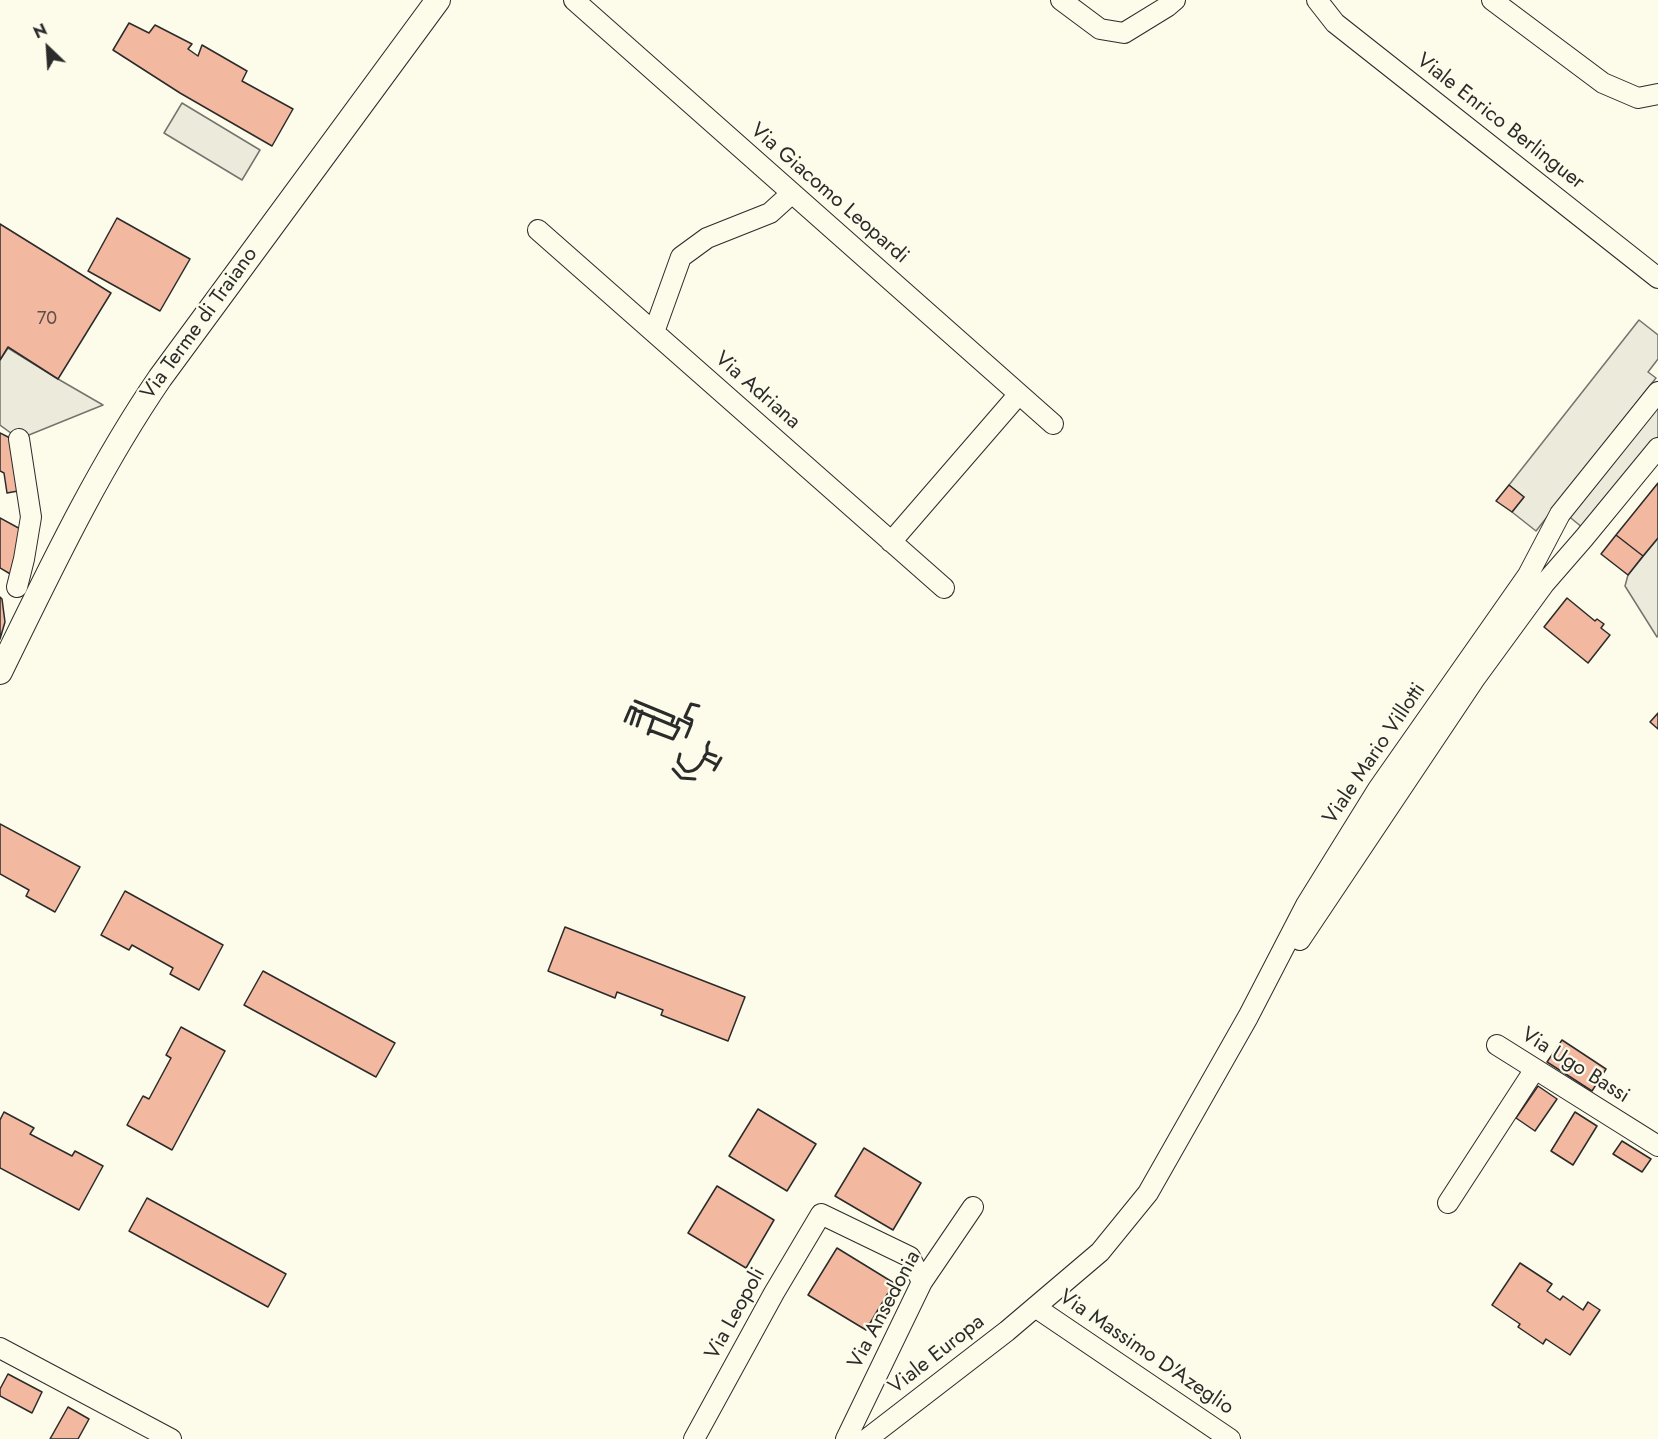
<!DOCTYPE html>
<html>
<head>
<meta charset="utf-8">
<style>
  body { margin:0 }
  #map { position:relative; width:1658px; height:1439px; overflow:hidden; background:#fdfbea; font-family:Jost,sans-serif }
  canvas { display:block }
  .north { position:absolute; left:18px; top:18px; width:60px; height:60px; -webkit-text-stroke:4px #fdfbea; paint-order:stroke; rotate:335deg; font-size:16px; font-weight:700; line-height:24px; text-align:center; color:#2b2b2b }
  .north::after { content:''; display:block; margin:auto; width:21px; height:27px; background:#2b2b2b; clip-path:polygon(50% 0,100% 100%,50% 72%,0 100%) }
</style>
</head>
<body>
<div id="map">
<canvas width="1658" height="1439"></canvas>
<div class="north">N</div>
</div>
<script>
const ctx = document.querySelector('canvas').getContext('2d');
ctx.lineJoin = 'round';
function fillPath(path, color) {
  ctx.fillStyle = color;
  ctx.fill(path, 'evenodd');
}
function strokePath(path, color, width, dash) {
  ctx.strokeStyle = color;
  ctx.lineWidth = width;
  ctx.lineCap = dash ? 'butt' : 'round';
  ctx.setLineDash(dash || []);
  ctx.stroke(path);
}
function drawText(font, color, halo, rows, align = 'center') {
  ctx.font = font + ' Jost,sans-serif';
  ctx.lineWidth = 4.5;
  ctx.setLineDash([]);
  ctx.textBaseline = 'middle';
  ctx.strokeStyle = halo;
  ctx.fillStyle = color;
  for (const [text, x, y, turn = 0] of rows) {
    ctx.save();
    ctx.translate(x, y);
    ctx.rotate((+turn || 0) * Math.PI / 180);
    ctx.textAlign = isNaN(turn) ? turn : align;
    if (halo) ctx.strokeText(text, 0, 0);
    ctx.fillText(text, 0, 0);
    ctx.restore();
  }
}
const green = new Path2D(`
  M182,103L260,150L242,180L164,133Z
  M1658,538V636L1657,637L1625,586L1628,575Z`);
fillPath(green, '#ecebdb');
strokePath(green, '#74746e', 1.5);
const parking = new Path2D(`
  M1639,320L1658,335V359L1648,372L1656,378L1536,531L1512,512L1524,497L1509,485Z
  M8,348L58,379L103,405L19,439L0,425V360Z
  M1654,406L1658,409V437L1583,528L1566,514Z`);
fillPath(parking, '#eceadb');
strokePath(parking, '#74746e', 1.5);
const building = new Path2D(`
  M129,23L149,33L155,25L192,44L188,49L198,56L202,45L247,71L242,81L293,109L272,146L180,93L113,50Z
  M117,218L190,259L160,311L88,271Z
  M0,224L111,293L58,379L8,347L0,360Z
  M0,433L10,438L18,491L7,493L4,473L0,471Z
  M1658,483V538L1643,556L1616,535Z
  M1509,485L1524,497L1512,512L1496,501Z
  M0,518L24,531L12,575L0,568Z
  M1616,535L1643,556L1628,575L1601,554Z
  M0,597L2,599L5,622L0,639Z
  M1567,598L1595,621L1597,619L1604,624L1601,628L1610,635L1588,663L1544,627Z
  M1658,713V729L1650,722Z
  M0,824L80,867L55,912L26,896L29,890L0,874Z
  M125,891L223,945L199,990L170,974L173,968L132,945L129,950L101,935Z
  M565,927L745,997L728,1041L661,1015L663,1010L617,992L615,998L548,971Z
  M263,971L395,1043L376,1077L244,1005Z
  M181,1027L225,1051L172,1150L127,1125L143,1096L149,1099L171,1058L166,1055Z
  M1562,1040L1606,1069L1592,1091L1547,1062Z
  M1538,1086L1557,1099L1535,1131L1516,1118Z
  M758,1109L816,1144L787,1191L729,1156Z
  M4,1112L34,1128L30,1134L72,1156L75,1151L103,1166L79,1210L0,1168V1120Z
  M1575,1112L1597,1126L1573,1165L1551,1151Z
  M1622,1141L1651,1159L1642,1172L1613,1154Z
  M864,1148L921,1183L893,1230L835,1196Z
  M717,1186L774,1220L746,1268L688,1233Z
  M147,1198L286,1274L268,1307L129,1231Z
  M837,1248L894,1283L866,1330L808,1295Z
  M1520,1263L1552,1284L1547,1291L1560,1300L1563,1296L1583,1310L1588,1302L1600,1310L1570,1355L1546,1339L1543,1344L1518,1327L1520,1324L1492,1305Z
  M8,1374L42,1392L32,1413L0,1396V1389Z
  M68,1407L89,1419L78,1439H50Z`);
fillPath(building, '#f2b8a0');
strokePath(building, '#2b2b2b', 1.5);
const minor = new Path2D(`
  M574,0L1053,424
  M1061,0L1100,29L1124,33L1168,6L1175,0
  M1317,0L1335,23L1658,278
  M1492,0L1603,83L1638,98L1658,94
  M538,230L944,588
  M654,332L681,257L707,238L770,213L791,194
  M891,542L1019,394
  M17,587L24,559L31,517L19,439
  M1300,940L1476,677L1544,584L1584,538L1658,448
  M1497,1045L1658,1146
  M1448,1203L1535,1069
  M1035,1307L1230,1439
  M0,1348L171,1439
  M694,1439L774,1293L821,1214L910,1257L922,1282
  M846,1439L922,1282L973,1207
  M867,1439L1007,1331L1100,1252L1148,1193L1248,1017L1306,905L1378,789L1528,575L1560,514L1658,392`);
const major = new Path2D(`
  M0,672C49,572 97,470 160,378L438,0`);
strokePath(minor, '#2b2b2b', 22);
strokePath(major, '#2b2b2b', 26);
strokePath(minor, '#fdfbea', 20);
strokePath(major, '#fdfbea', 24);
strokePath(new Path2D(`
  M635,701L674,717L672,722
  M638,711L679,728L673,739L649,730
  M625,721L631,707L636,709L631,724
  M677,724L679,719L691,725L686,737
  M691,725L692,720L685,717L691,704L699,706
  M637,726L642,711
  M648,734L654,717
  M707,753L716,756
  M680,754L678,762L685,771C694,773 699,768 703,760
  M704,757L707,753V746L709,742
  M704,758L717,765
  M673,769L681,778L695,779
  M714,770L721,758`), '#2b2b2b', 3);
drawText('18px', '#5d4e48', null, [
  ["70",47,320]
]);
drawText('21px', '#2b2b2b', '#fdfbea', [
  ["Viale Enrico Berlinguer",1500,122,38],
  ["Via Giacomo Leopardi",829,194,41],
  ["Via Terme di Traiano",200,324,-54],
  ["Via Adriana",757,391,41],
  ["Viale Mario Villotti",1375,754,-56],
  ["Via Ugo Bassi",1575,1066,32],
  ["Via Ansedonia",885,1310,-62],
  ["Via Leopoli",736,1314,-61],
  ["Via Massimo D'Azeglio",1146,1353,34],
  ["Viale Europa",937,1355,-38]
]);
</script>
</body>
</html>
